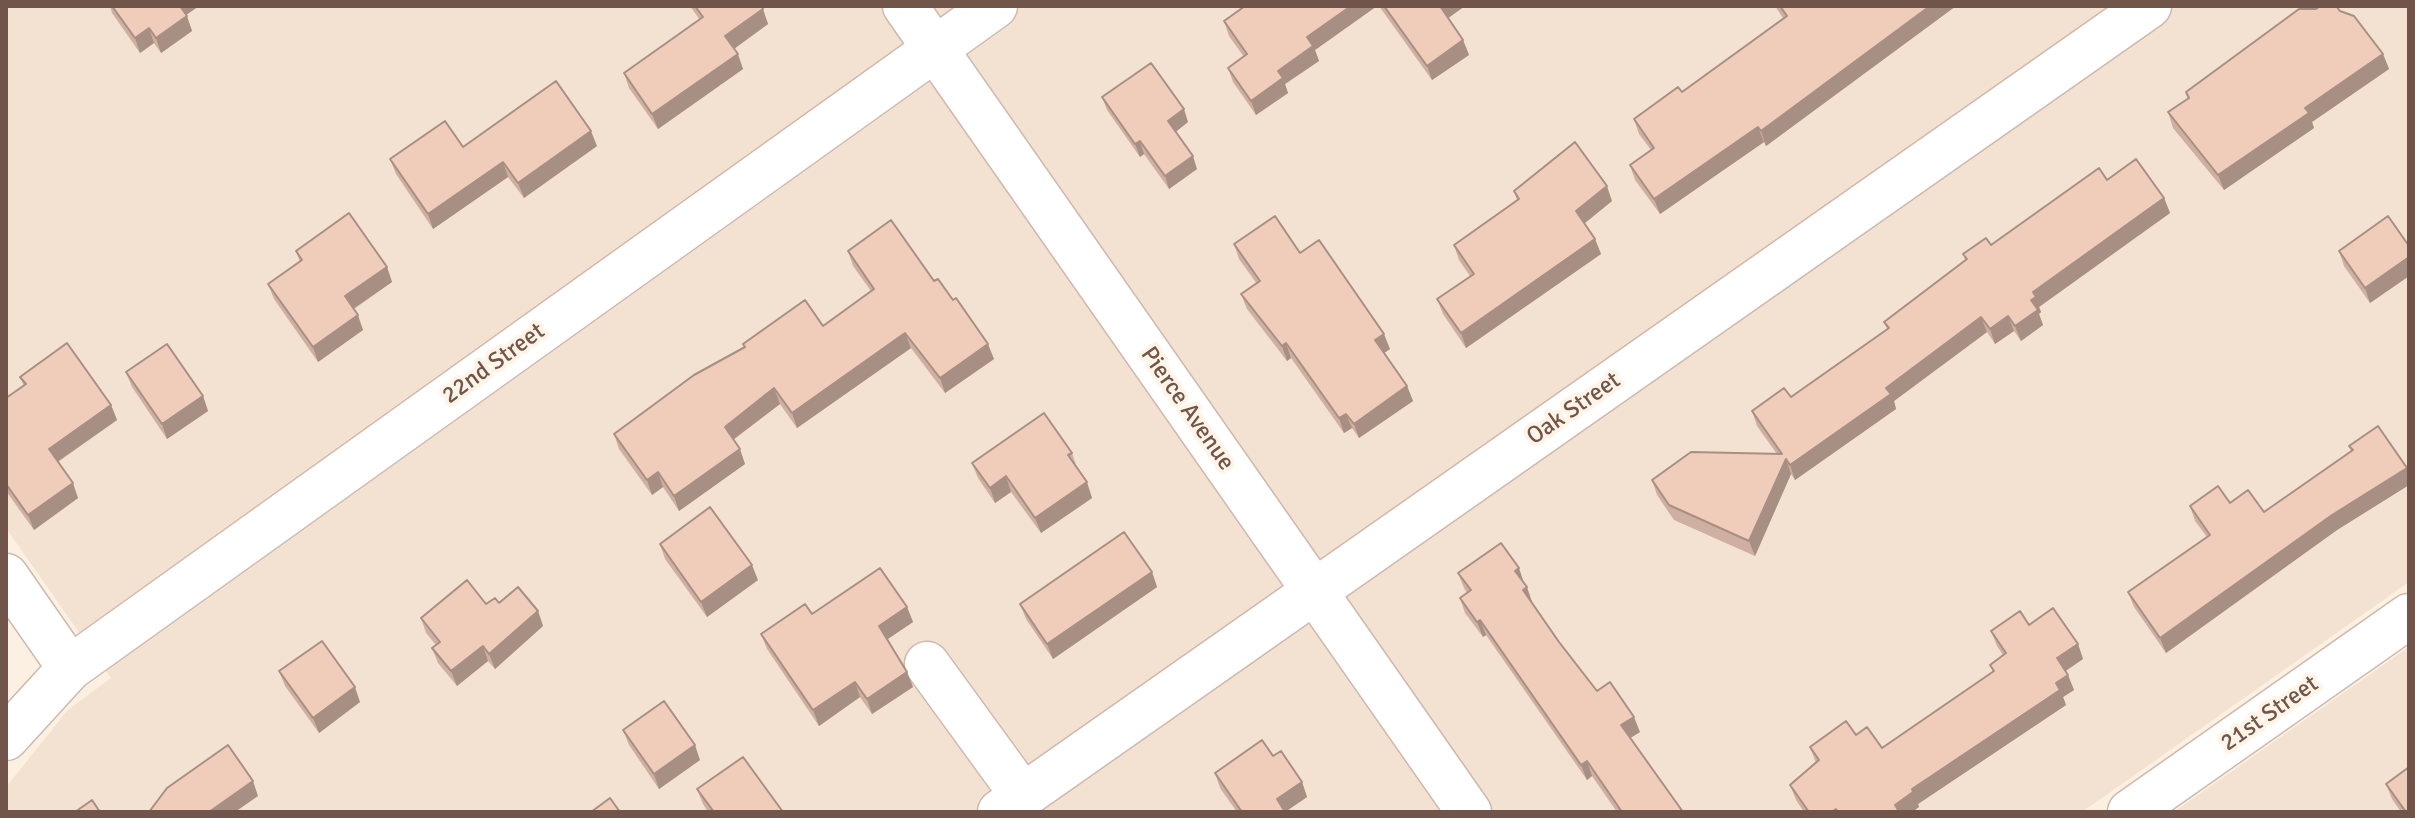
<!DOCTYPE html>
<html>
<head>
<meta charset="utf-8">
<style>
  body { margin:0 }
  #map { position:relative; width:2415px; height:818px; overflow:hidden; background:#fbf0e2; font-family:Signika,sans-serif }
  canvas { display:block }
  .frame { position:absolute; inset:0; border:8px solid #72554a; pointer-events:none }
</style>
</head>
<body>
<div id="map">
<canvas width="2415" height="818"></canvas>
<div class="frame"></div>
</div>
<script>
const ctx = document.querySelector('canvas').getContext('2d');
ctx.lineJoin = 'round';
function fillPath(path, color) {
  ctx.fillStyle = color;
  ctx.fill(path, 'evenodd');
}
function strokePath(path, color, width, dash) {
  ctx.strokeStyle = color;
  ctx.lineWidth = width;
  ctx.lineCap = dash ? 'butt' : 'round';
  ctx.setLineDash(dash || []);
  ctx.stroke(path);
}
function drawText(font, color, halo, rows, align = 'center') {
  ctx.font = font + ' Signika,sans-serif';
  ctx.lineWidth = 8;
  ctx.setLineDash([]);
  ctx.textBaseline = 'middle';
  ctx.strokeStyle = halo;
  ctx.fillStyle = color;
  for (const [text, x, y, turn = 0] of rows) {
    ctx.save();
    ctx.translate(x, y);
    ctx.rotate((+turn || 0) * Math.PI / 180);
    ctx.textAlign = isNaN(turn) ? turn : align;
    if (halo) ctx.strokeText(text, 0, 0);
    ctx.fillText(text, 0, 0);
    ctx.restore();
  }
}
fillPath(new Path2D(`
  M6,6H2409V582L2082,812H6V787L68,710L111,678L6,528Z
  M2409,647V812H2174Z`), '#f3e1d1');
const minor = new Path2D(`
  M905,6L1469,812
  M6,576L70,668
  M927,664L1023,796
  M6,738L70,668L995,6
  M1000,812L2149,6
  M2130,812L2409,616`);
strokePath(minor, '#ceb9ac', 47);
strokePath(minor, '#fff', 44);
fillPath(new Path2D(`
  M110,6H199L186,15L192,31L161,53L154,43L140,53L112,13Z
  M690,6H761L768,24L734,49L743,69L658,129L629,88L624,73L700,20Z
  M1243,6H1377L1315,50L1319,61L1285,84L1288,93L1256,115L1233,82L1228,68L1244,57L1229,36L1224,21L1244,7Z
  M1379,6H1465L1448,18L1463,40L1469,55L1432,80Z
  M1775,6H1956L1766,146L1764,142L1660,214L1635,180L1630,165L1651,150L1639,134L1634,119L1682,92L1783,18Z
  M2340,11L2383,54L2389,69L2312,122L2314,128L2224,190L2173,128L2168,112L2188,99L2186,92Z
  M1102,97L1188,122L1175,132L1197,169L1169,189L1144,154L1140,157L1107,110Z
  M597,146L524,198L508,177L433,229L396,174L390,159L463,147Z
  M2107,180L2164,198L2170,213L2039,307L2041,312L2039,314L2043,325L2021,341L2014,331L1995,344L1987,332L1894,401L1896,409L1795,480L1791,474L1755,556L1674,520L1657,495L1652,480L1777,454L1757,426L1752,411L1791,397L1887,329L1884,322L1965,260L1963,254L1991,245Z
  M1514,191L1612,201L1584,224L1595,239L1601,254L1466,348L1443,314L1437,299L1470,276L1459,260L1454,245L1517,200Z
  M1234,244L1300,253L1390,349L1384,353L1407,386L1413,401L1359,438L1352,428L1344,433L1291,358L1287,361L1247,309L1241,294L1257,284L1239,259Z
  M2409,246V276L2370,303L2344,266L2339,251Z
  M296,251L387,267L392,282L354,309L363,330L318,362L274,299L268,284L300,262Z
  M848,251L934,281L994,359L945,393L911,348L797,428L780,404L733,440L745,464L679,511L663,487L652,495L619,449L614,434L744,348L743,344L823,326L871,291L853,266Z
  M126,372L203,396L208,411L167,439L132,387Z
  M20,377L111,405L117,420L58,462L78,498L34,530L6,491V398L24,386Z
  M2349,446L2409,474V485L2337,530L2166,653L2134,607L2128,592L2207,537L2195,521L2190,506L2264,512L2351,451Z
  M1072,453L1077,468L1092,498L1041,533L1011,492L995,503L978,478L972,463Z
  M660,544L758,580L707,617L665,559Z
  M1152,572L1157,587L1053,659L1026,619L1020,604Z
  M1458,573L1524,583L1532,602L1559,642L1597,691L1640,732L1630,738L1683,812H1617L1592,776L1587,780L1486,635L1483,637L1465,613L1460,598L1467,593L1464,588Z
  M499,603L538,611L543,626L495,669L488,661L457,686L438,663L432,648L436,645L426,633L421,618Z
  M907,607L913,622L887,639L907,672L913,687L872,714L860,697L819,726L767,649L761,634L812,614Z
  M2029,625L2078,644L2083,659L2066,671L2074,690L2063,697L2066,705L1918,804L1919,807L1912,812H1804L1796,800L1790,785L1816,763L1810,747L1882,748L1993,672L1990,665L2003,655L1997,646L1991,631Z
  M279,671L360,702L319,733L285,686Z
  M623,730L700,760L659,789L629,745Z
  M1273,756L1302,782L1307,797L1285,812H1237L1220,788L1215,773Z
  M2386,784L2409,812H2401L2392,799Z
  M697,789L783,812H708L703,804Z`), '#ceafa1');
fillPath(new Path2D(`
  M179,6H199L183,17Z
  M1351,6H1377L1315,50L1319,61L1285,84L1288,93L1256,115L1251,101L1307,37Z
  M1440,6H1465L1444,21Z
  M1930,6H1956L1766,146L1761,131Z
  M763,9L768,24L731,51L725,36Z
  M187,16L192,31L161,53L156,38Z
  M149,28L154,43L140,53L135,38Z
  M1463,40L1469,55L1432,80L1427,66Z
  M738,54L743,69L658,129L652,114Z
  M2383,54L2389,69L2312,122L2314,128L2224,190L2218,175L2305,108Z
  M1184,109L1188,122L1173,134L1168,121Z
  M1758,127L1764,142L1660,214L1654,199Z
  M591,131L597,146L524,198L518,183Z
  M1140,141L1144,154L1140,157L1135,144Z
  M1193,156L1197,169L1169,189L1165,176Z
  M503,162L508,177L433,229L428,214Z
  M1607,186L1612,201L1581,226L1576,211Z
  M2164,198L2170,213L2039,307L2041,312L2039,314L2043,325L2021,341L2015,326L2033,292Z
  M1595,239L1601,254L1466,348L1461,333Z
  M2409,257V276L2370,303L2365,288Z
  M387,267L392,282L350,311L345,296Z
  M358,315L363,330L318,362L313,347Z
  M2008,316L2014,331L1995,344L1990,329Z
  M1981,317L1987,332L1894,401L1896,409L1795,480L1790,465L1886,388Z
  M905,333L911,348L797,428L792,413Z
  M1384,334L1390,349L1381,355L1375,340Z
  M1286,343L1291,358L1287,361L1282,346Z
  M988,344L994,359L945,393L940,378Z
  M1407,386L1413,401L1359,438L1354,424Z
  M774,388L780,404L730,442L725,427Z
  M203,396L208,411L167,439L162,424Z
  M111,405L117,420L54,464L49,449Z
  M1346,414L1352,428L1344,433L1339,418Z
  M740,449L745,464L679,511L674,496Z
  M1786,459L1791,474L1755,556L1749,541Z
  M2407,468L2409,474V485L2337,530L2166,653L2160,638L2332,515Z
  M658,472L663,487L652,495L647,480Z
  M1006,476L1011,492L995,503L990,488Z
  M1087,482L1092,498L1041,533L1035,518Z
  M73,483L78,498L34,530L28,515Z
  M752,565L758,580L707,617L701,602Z
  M1519,568L1524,583L1515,571Z
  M1152,572L1157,587L1053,659L1047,644Z
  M1527,587L1532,602L1528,605L1523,590Z
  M907,607L913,622L885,641L879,626Z
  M538,611L543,626L495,669L489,654Z
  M1480,620L1486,635L1483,637L1477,622Z
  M2078,644L2083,659L2062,673L2057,658Z
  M483,646L488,661L457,686L451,671Z
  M907,672L913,687L872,714L867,699Z
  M2068,675L2074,690L2063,697L2066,705L1918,804L1919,807L1912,812H1895V805L1912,789Z
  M855,682L860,697L819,726L813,710Z
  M355,687L360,702L319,733L313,718Z
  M1634,717L1640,732L1627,740L1621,725Z
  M695,745L700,760L659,789L654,774Z
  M1587,761L1592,776L1587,780L1581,765Z
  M253,781L258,796L235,812H209Z
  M1302,782L1307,797L1285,812L1277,799Z`), '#a88f83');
const building = new Path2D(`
  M112,6H180L187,16L156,38L149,28L135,38Z
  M695,6H761L763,9L725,36L738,54L652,114L624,73L703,17Z
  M1245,6H1351L1307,37L1313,46L1278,71L1283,78L1251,101L1228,68L1247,54L1224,21Z
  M1384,6H1440L1463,40L1427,66Z
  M1780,6H1930L1761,131L1758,127L1654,199L1630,165L1654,148L1634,119L1678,87L1682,92L1787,16Z
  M2320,6H2336L2340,11L2354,16L2383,54L2305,108L2309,113L2218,175L2168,112L2189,98L2186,92L2299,9H2316Z
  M1151,63L1184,109L1168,121L1193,156L1165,176L1140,141L1135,144L1102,97Z
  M556,81L591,131L518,183L503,162L428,214L390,159L445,121L463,147Z
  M1575,142L1607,186L1576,211L1595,239L1461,333L1437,299L1474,274L1454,245L1519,199L1514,191Z
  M2136,159L2164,198L2033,292L2036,297L2031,300L2038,310L2015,326L2008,316L1990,329L1981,317L1886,388L1891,394L1790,465L1786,459L1749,541L1669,505L1652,480L1691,452L1782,454L1752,411L1784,388L1791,397L1889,328L1884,322L1967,259L1963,254L1986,238L1991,245L2099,168L2107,180Z
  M349,213L387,267L345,296L358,315L313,347L268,284L302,260L296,251Z
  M1275,216L1300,253L1319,240L1384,334L1375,340L1407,386L1354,424L1346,414L1339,418L1286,343L1282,346L1241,294L1260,281L1234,244Z
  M2388,216L2409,246V257L2365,288L2339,251Z
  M891,220L934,281L938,279L953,300L956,298L988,344L940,378L905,333L792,413L774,388L725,427L740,449L674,496L658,472L647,480L614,434L694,375L745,347L743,344L805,300L823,326L874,289L848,251Z
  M67,343L111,405L49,449L73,483L28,515L6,484V398L26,384L20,377Z
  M167,344L203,396L162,424L126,372Z
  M1044,413L1072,453L1068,455L1087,482L1035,518L1006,476L990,488L972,463Z
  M2378,426L2407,468L2332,515L2160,638L2128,592L2210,535L2190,506L2218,486L2230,503L2248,490L2264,512L2353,450L2349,446Z
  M710,507L752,565L701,602L660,544Z
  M1124,532L1152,572L1047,644L1020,604Z
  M1501,543L1519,568L1515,571L1527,587L1523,590L1559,642L1597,691L1610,682L1634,717L1621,725L1683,812H1622L1587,761L1581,765L1480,620L1477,622L1460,598L1471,590L1458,573Z
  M880,568L907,607L879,626L907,672L867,699L855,682L813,710L761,634L805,604L812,614Z
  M467,580L486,604L495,598L499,603L518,587L538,611L489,654L483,646L451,671L432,648L440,642L421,618Z
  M2053,608L2078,644L2057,658L2068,675L2056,683L2060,690L1912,789L1913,792L1895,805L1898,810L1895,812H1838L1836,809L1832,812H1809L1790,785L1819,760L1810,747L1846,721L1856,735L1867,727L1882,748L1994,671L1990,665L2006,653L1991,631L2020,611L2029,625Z
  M322,641L355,687L313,718L279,671Z
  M664,701L695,745L654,774L623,730Z
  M1262,740L1273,756L1281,751L1302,782L1277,799L1285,812H1242L1215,773Z
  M228,745L253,781L209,812H149L167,788Z
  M743,757L783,812H714L697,789Z
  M2409,767V812H2406L2386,784Z
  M610,798L620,812H591Z
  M92,800L100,812H75Z`);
fillPath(building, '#f0ccbb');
strokePath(building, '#a88f83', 2);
drawText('24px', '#72554a', '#fff4e8', [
  ["22nd Street",494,364,-36],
  ["Pierce Avenue",1187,409,55],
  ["Oak Street",1574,409,-35],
  ["21st Street",2270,714,-35]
]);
</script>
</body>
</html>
